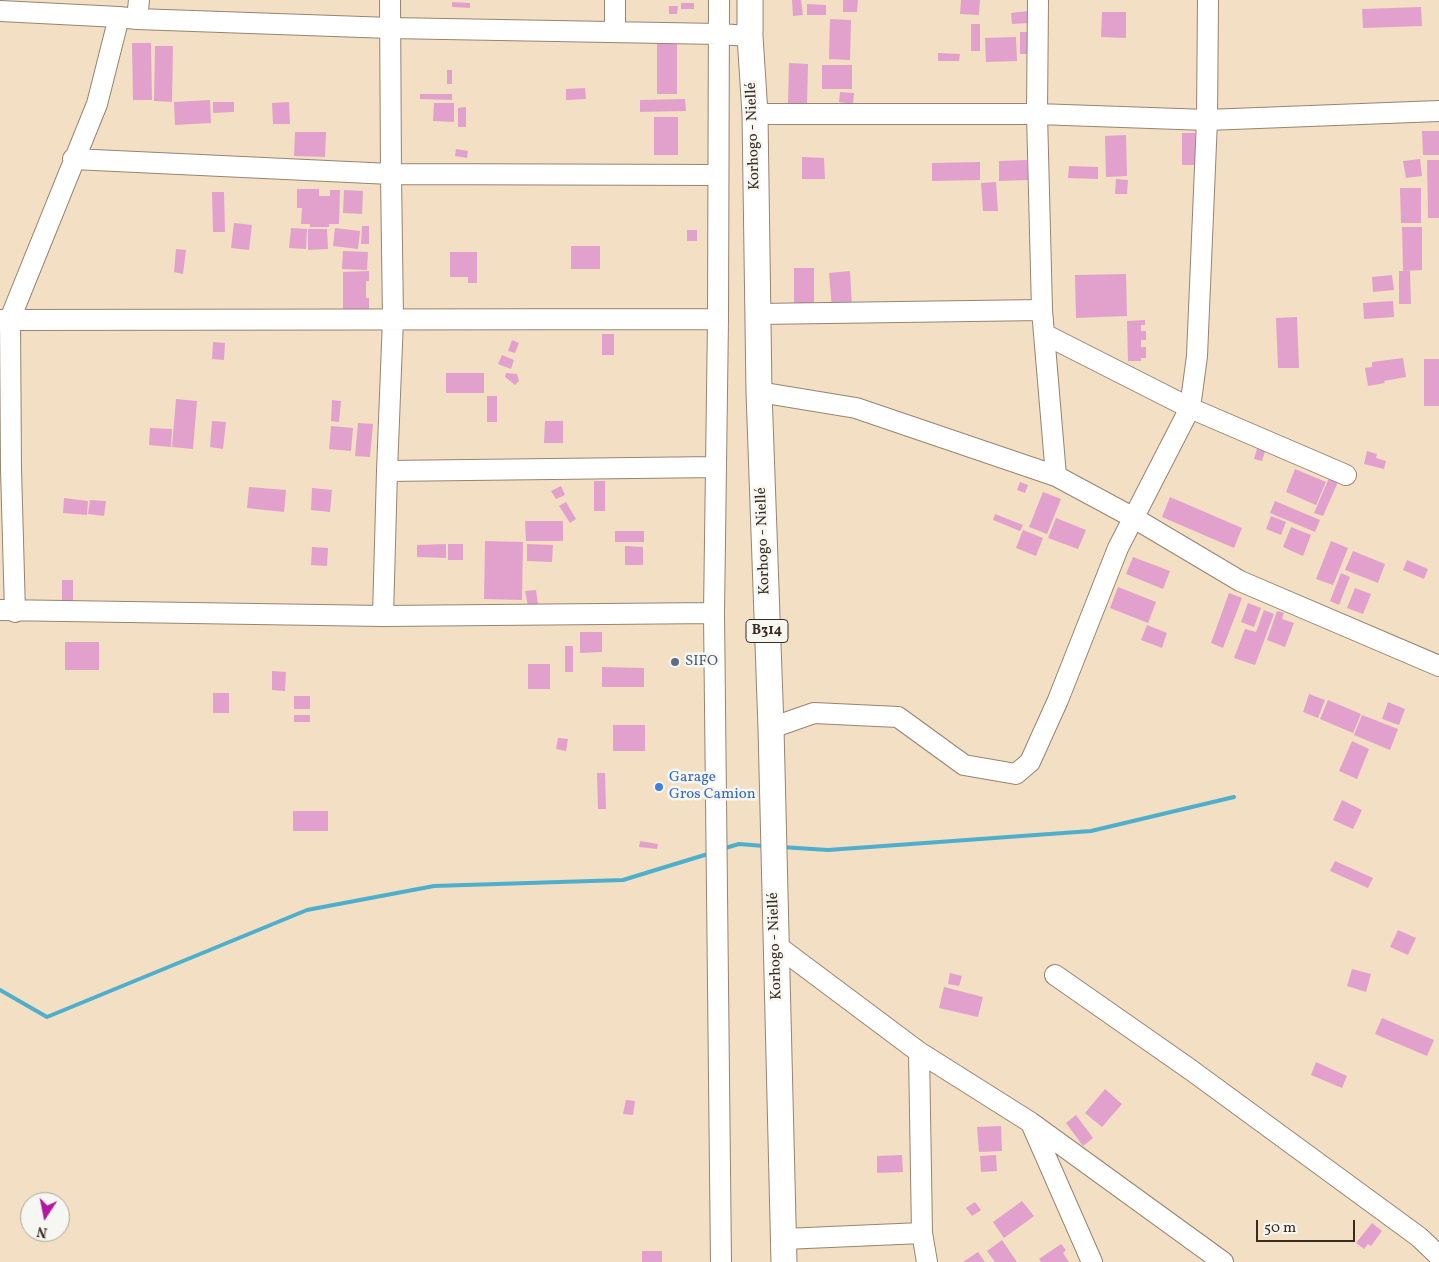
<!DOCTYPE html>
<html>
<head>
<meta charset="utf-8">
<style>
  body { margin:0 }
  #map { position:relative; width:1439px; height:1262px; overflow:hidden; background:#f3dfc4; font-family:Vollkorn,serif }
  canvas { display:block }
  .north { position:absolute; left:20px; top:1192px; width:50px; height:50px; box-sizing:border-box; background:#f6f6f2; border:1px solid #aba49d; border-radius:50%; rotate:191deg; font-size:14px; font-weight:700; line-height:20px; text-align:center; color:#3b2a1e }
  .north::after { content:''; display:block; margin:auto; width:18px; height:22px; background:#b5179e; clip-path:polygon(50% 0,100% 100%,50% 72%,0 100%) }
  .scale { position:absolute; left:1256px; top:1220px; width:99px; height:22px; box-sizing:border-box; border:2px solid #3b2a1e; border-top:0; padding-left:6px; font-size:15px; line-height:18px; white-space:nowrap; color:#3b2a1e; -webkit-text-stroke:4px #f6f6f2; paint-order:stroke }
</style>
</head>
<body>
<div id="map">
<canvas width="1439" height="1262"></canvas>
<div class="north">N</div>
<div class="scale">50 m</div>
</div>
<script>
const ctx = document.querySelector('canvas').getContext('2d');
ctx.lineJoin = 'round';
function strokePath(path, color, width, dash) {
  ctx.strokeStyle = color;
  ctx.lineWidth = width;
  ctx.lineCap = dash ? 'butt' : 'round';
  ctx.setLineDash(dash || []);
  ctx.stroke(path);
}
function fillPath(path, color) {
  ctx.fillStyle = color;
  ctx.fill(path, 'evenodd');
}
function drawText(font, color, halo, rows, align = 'center') {
  ctx.font = font + ' Vollkorn,serif';
  ctx.lineWidth = 5;
  ctx.setLineDash([]);
  ctx.textBaseline = 'middle';
  ctx.strokeStyle = halo;
  ctx.fillStyle = color;
  for (const [text, x, y, turn = 0] of rows) {
    ctx.save();
    ctx.translate(x, y);
    ctx.rotate((+turn || 0) * Math.PI / 180);
    ctx.textAlign = isNaN(turn) ? turn : align;
    if (halo) ctx.strokeText(text, 0, 0);
    ctx.fillText(text, 0, 0);
    ctx.restore();
  }
}
strokePath(new Path2D(`
  M781,847L828,850L1091,831L1234,797
  M722,849L739,844L764,846
  M0,990L47,1017L307,910L434,886L623,880L711,853`), '#4eafcd', 4);
fillPath(new Path2D(`
  M792,0H801L803,15L793,16Z
  M843,0H858L857,12H843Z
  M961,0H980L979,15L960,14Z
  M452,2L470,3V8L452,7Z
  M681,3H694V9H681Z
  M807,4L826,5V15H807Z
  M669,6H678L677,14H669Z
  M1421,7L1422,26L1363,28L1362,9Z
  M1028,11L1029,23L1012,24L1011,13Z
  M1102,12H1126V38L1101,37Z
  M830,19L851,20L850,60L829,59Z
  M971,24H980V51H971Z
  M1020,32H1030V54H1020Z
  M1016,37L1017,61L986,62L985,38Z
  M657,42L677,43V94H657Z
  M132,43H151L152,100H133Z
  M155,46H173L172,102L154,101Z
  M938,53L960,54L959,61H938Z
  M789,63L808,64L807,105L788,104Z
  M822,65H852V89H822Z
  M447,70H452V84H447Z
  M585,88L586,99L566,100V89Z
  M840,92L854,93L853,104L839,102Z
  M420,94H452V100L420,99Z
  M685,99L686,111L640,112V100Z
  M210,100L211,123L175,125L174,102Z
  M213,102H234V112L213,113Z
  M289,102L290,124H273L272,103Z
  M434,103H454V122L433,121Z
  M466,107V127H458V108Z
  M654,117H678V155H654Z
  M1422,131H1439V155H1423Z
  M295,132H326L325,157L294,156Z
  M1182,133H1195V165H1182Z
  M1126,135L1127,176L1106,177L1105,136Z
  M456,149L468,151L467,158L455,156Z
  M802,157L824,158L825,179H802Z
  M1420,159L1422,176L1406,178L1403,161Z
  M1027,160L1028,180L999,181V161Z
  M1427,160H1439V218H1428Z
  M980,162V180L932,181V163Z
  M1069,166L1098,167V179L1068,178Z
  M1116,179L1128,180L1127,194H1115Z
  M996,182L998,211H983L981,183Z
  M1400,188H1421V223H1401Z
  M297,189H319V196H330V190H340L339,224H329V227H310V224H301L302,208H297Z
  M344,190L363,191L362,214L343,213Z
  M212,192H224L225,232H213Z
  M234,223L252,225L249,250L231,248Z
  M362,226H369V244H361Z
  M1402,227H1422V270L1403,271Z
  M291,228L307,229L306,249L289,248Z
  M335,228L360,231L358,249L333,246Z
  M308,229H327L328,249L308,250Z
  M687,230H697V241H687Z
  M571,246H600V269H571Z
  M176,249L186,250L183,274L174,272Z
  M343,251L368,252L367,270L342,269Z
  M450,252H477V283H468V277H450Z
  M794,268H814V307H794Z
  M369,271V281H366V298H369V309H343V272Z
  M850,271L852,307L832,309L829,273Z
  M1399,271H1410L1411,304H1399Z
  M1126,274L1127,316L1076,318L1075,275Z
  M1392,275L1394,290L1373,292L1372,277Z
  M1393,301L1394,317L1364,319L1363,303Z
  M1297,317L1299,368H1278L1276,318Z
  M1145,320V325H1141V331H1146V340H1141V347H1146V358H1141V361H1128L1127,321Z
  M602,334H614V355H602Z
  M512,340L519,343L515,353L508,351Z
  M213,342L225,343L224,360L212,359Z
  M502,355L514,360L511,369L498,364Z
  M1403,358L1406,377L1384,381L1385,383L1368,386L1365,368L1372,367V362Z
  M1424,359H1439V406H1424Z
  M446,373H484V393H446Z
  M506,373L517,374L519,381L515,385L505,377Z
  M487,396H497V422H487Z
  M176,399L197,401L193,449L172,447Z
  M332,400L341,401L339,422L331,421Z
  M212,421L226,422L223,449L210,447Z
  M545,421H563V443H544Z
  M358,423L373,424L370,457L355,456Z
  M331,426L353,428L351,451L329,449Z
  M150,428L172,429L171,447L149,445Z
  M1258,445L1266,448L1262,461L1254,459Z
  M1367,451L1377,454L1376,458L1386,461L1384,469L1364,464Z
  M1295,469L1326,482L1316,505L1286,492Z
  M1329,478L1338,482L1323,516L1314,513Z
  M594,481H605V511H594Z
  M1020,482L1028,485L1025,493L1017,490Z
  M561,486L565,495L556,499L551,491Z
  M249,487L286,490L284,512L247,508Z
  M312,488L332,490L330,512L311,510Z
  M1043,492L1061,499L1047,534L1029,527Z
  M1170,497L1242,528L1234,548L1162,517Z
  M64,498L88,501L87,515L63,513Z
  M90,500L106,501L104,516L88,514Z
  M1275,501L1320,520L1315,532L1270,513Z
  M566,502L576,519L570,523L559,506Z
  M995,514L1023,525L1020,531L993,520Z
  M1271,516L1286,522L1281,535L1266,529Z
  M1056,518L1086,530L1078,549L1048,538Z
  M525,521H563V541H526Z
  M1291,527L1311,535L1303,556L1283,547Z
  M1023,530L1043,538L1036,556L1016,548Z
  M615,531H644V542H615Z
  M485,541L523,542L522,600L484,599Z
  M1331,541L1348,548L1333,585L1316,579Z
  M446,544V558L417,557V545Z
  M448,544H463V560H448Z
  M527,544L553,545L552,562L527,561Z
  M625,546L643,547V565H625Z
  M312,547L328,548L327,566L311,565Z
  M1353,551L1385,564L1378,583L1345,570Z
  M1133,557L1170,571L1163,589L1126,574Z
  M1407,560L1428,569L1424,579L1403,570Z
  M1341,573L1350,577L1339,605L1330,601Z
  M62,580H73V605H62Z
  M1118,587L1156,602L1148,623L1110,608Z
  M1355,588L1371,594L1363,614L1347,608Z
  M536,590L538,604L528,606L525,591Z
  M1229,593L1242,598L1223,648L1211,643Z
  M1248,603L1261,608L1254,627L1241,622Z
  M1264,610L1274,614L1255,665L1234,658L1245,629L1256,632Z
  M1277,611L1284,613L1282,619L1294,623L1285,647L1267,640Z
  M1147,625L1167,633L1162,648L1141,640Z
  M580,632H602V652L580,653Z
  M65,642H99V670H65Z
  M565,646H573V672H565Z
  M528,664H550V689H528Z
  M602,667L644,668V687H602Z
  M272,671L286,672L285,691L272,690Z
  M213,693H229V713H213Z
  M1309,694L1325,700L1318,718L1303,712Z
  M294,696H310V709H294Z
  M1328,700L1361,714L1353,733L1320,719Z
  M1388,702L1405,709L1399,725L1382,719Z
  M294,715H310V722H294Z
  M1362,715L1398,729L1390,750L1354,735Z
  M613,725H645V751H613Z
  M558,738L568,739L566,751L556,749Z
  M1352,741L1369,749L1357,779L1339,771Z
  M597,773H605L606,809H598Z
  M1342,800L1362,810L1353,829L1333,820Z
  M293,811H328V831H293Z
  M640,841L658,844L657,849L639,847Z
  M1335,861L1373,878L1368,888L1330,871Z
  M1398,930L1416,938L1408,955L1390,947Z
  M1352,969L1371,974L1366,992L1347,986Z
  M950,973L962,976L959,986L948,984Z
  M944,987L983,997L978,1017L939,1008Z
  M1382,1018L1434,1040L1427,1056L1375,1034Z
  M1316,1062L1347,1076L1342,1088L1311,1075Z
  M1105,1089L1122,1104L1102,1127L1085,1113Z
  M626,1100L635,1101L633,1115L623,1114Z
  M1076,1115L1093,1138L1083,1146L1066,1123Z
  M1001,1126L1002,1151L979,1152L977,1127Z
  M902,1155L903,1172L877,1173V1156Z
  M996,1155L997,1171L981,1172L980,1156Z
  M1022,1201L1034,1216L1004,1238L993,1222Z
  M975,1202L981,1210L972,1216L966,1208Z
  M1372,1223L1382,1231L1371,1246L1368,1244L1364,1249L1356,1243Z
  M1002,1240L1017,1262H995L987,1251Z
  M1061,1244L1066,1250L1063,1253L1069,1262H1041L1039,1259Z
  M642,1251H662V1262H642Z
  M978,1252L985,1262H963Z`), '#e2a1cc');
const minor = new Path2D(`
  M719,0L718,319L714,613L721,1262
  M1038,0L1037,114L1042,310L1056,476
  M0,11L119,17L137,19L390,28L719,34L750,36
  M137,19L139,0
  M615,32V0
  M755,114H1037L1207,120L1439,111
  M73,159L391,174L717,175
  M757,314L1042,310
  M0,320L718,319
  M1044,334L1190,408L1346,475
  M759,392L856,408L1056,476L1134,518L1240,581L1439,666
  M387,471L716,467
  M0,610L383,616L714,613
  M15,612L11,469L10,319L97,104L119,17
  M383,616L387,471L393,319L391,174L390,0
  M771,728L814,713L898,717L964,765L1016,774L1030,762L1058,700L1118,548L1190,408L1197,356L1207,120L1208,0
  M776,945L919,1052L1030,1122L1223,1262
  M1055,975L1191,1070L1419,1237L1439,1256
  M919,1052L922,1233L927,1262
  M1031,1123L1092,1262
  M784,1239L922,1233`);
const major = new Path2D(`
  M750,0V36L755,114L759,392L771,728L784,1262`);
strokePath(minor, '#978471', 22);
strokePath(major, '#978471', 27);
strokePath(minor, '#fff', 20);
strokePath(major, '#fff', 25);
for (const [x, y, r, color] of [
  [675,662,5,"#5c6f8a"],
  [659,787,5,"#3f7fe0"]
]) {
  const dot = new Path2D();
  dot.arc(x, y, r, 0, 2 * Math.PI);
  ctx.fillStyle = color;
  ctx.fill(dot);
  strokePath(dot, '#f6f6f2', 2);
}
for (const [x, y, w] of [
  [767,631,42]
]) {
  const box = new Path2D();
  box.roundRect(x - w / 2, y - 11.5, w, 23, 4);
  ctx.fillStyle = '#f6f6f2';
  ctx.fill(box);
  strokePath(box, '#3b2a1e', 1);
}
drawText('bold 14px', '#3b2a1e', null, [
  ["B314",767,631]
]);
drawText('15px', '#3b2a1e', '#f6f6f2', [
  ["Korhogo - Niellé",754,136,-92],
  ["Korhogo - Niellé",764,541,-92],
  ["Korhogo - Niellé",776,946,-92]
]);
drawText('15px', '#4e5e75', '#f6f6f2', [
  ["SIFO",685,662]
], 'left');
drawText('15px', '#366cbe', '#f6f6f2', [
  ["Garage",669,778],
  ["Gros Camion",669,795]
], 'left');
</script>
</body>
</html>
